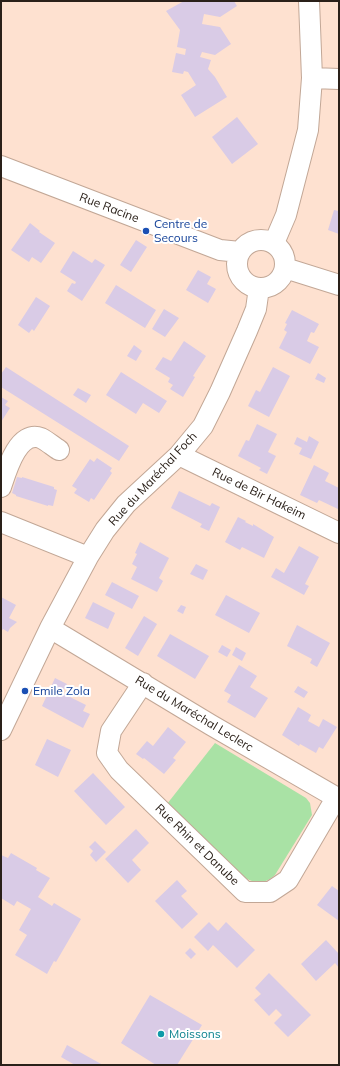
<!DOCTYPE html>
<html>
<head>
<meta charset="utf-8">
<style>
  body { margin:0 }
  #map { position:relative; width:340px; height:1066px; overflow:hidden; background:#fee1d0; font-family:Mulish,sans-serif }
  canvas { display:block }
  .frame { position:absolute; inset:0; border:2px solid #2a2019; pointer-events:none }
</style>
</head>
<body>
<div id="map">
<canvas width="340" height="1066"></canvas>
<div class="frame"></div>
</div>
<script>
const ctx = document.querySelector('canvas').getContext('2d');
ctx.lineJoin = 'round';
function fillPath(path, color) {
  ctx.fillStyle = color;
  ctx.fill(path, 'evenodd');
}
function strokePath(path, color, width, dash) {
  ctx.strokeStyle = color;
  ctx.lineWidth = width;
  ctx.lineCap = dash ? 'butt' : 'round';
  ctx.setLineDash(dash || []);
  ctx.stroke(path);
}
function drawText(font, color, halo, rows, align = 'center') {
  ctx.font = font + ' Mulish,sans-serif';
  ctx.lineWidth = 4;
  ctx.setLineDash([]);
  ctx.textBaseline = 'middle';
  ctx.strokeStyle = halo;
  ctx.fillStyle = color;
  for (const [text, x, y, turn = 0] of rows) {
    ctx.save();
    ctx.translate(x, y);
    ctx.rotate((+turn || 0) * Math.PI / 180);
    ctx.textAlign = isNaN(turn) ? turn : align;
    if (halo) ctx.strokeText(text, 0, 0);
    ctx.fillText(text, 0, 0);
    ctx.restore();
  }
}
fillPath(new Path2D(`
  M215,743L306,798L310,803L312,815L275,875C262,887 251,882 238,874L167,804Z`), '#a9e2a5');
fillPath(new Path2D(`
  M184,1H234L237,6L220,17L204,14L202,24L220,27L231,44L215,55L202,52L200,57L211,60L208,69L215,77L227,97L195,117L181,95L196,85L188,72L184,71L183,74L172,72L176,53L185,55L186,49L177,47L180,30L166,11Z
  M237,117L258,144L232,164L212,137Z
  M334,210L339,211V234L328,230Z
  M30,223L40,231L39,232L55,243L41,263L32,257L29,262L11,250Z
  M136,240L147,247L131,272L120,265Z
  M73,251L92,263L95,259L105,265L82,301L67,291L72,283L75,284L76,282L60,272Z
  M198,270L211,277L207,284L216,289L208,303L186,290Z
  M116,285L156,310L145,328L105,303Z
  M36,297L50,306L34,331L32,329L29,333L18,325Z
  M164,309L179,318L165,337L152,329Z
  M292,310L319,324L314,333L311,332L307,341L319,347L310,364L279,348L287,332L284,330L287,324L285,323Z
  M184,341L206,356L193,376L195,377L183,397L170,389L173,385L168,382L170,378L155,369L163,357L171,361Z
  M134,345L142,351L136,361L127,356Z
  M6,367L129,446L119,461L1,387V374Z
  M273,367L290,376L269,417L248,406L256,390L260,392Z
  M121,372L167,401L159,413L143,403L136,414L106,395Z
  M318,373L326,378L324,383L315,379Z
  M78,388L91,395L86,403L73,395Z
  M1,397L8,401L5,405L10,408L1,422Z
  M257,424L277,434L268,452L276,456L267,474L259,470L261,468L238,456L246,440L249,441Z
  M309,436L319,442L311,459L299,454L302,448L294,444L297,437L307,442Z
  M97,458L112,468L110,471L112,473L94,500L91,498L89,502L74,493L77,489L72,486L90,459L94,462Z
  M314,465L329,473L325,481L339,488L338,509L319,500L317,503L300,495Z
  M17,477L22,478V477L54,487V489L57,490L53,506L48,505V506L16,496V495L12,493Z
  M179,491L210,506L212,503L220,507L209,531L200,527L202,524L171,508Z
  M238,517L246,521L245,522L253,526V524L274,537L264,558L242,547L240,550L225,542Z
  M140,542L169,558L159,578L163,581L157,592L131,579L137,567L132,564L137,554L135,553Z
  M299,546L319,557L305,584L309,586L304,595L271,577L276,568L284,573Z
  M196,564L208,570L203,580L190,574Z
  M112,582L139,596L132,609L105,595Z
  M226,595L260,613L249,633L215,615Z
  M1,597L16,605L9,618L17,622L10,628L8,632L3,629L1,632Z
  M93,602L115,613L108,629L85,618Z
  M181,605L186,607L183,614L177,611Z
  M144,616L157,624L138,656L125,648Z
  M297,625L330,643L317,667L310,663L312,659L287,646Z
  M170,634L209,656L195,679L157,656Z
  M222,645L231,650L227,657L218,652Z
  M236,647L246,653L242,661L232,655Z
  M239,665L257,676L250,687L268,698L255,718L227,702L231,695L224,691Z
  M55,678L67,684L62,693L86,705L83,711L90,714L83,728L42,706Z
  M298,686L308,692L304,698L294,692Z
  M298,707L311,715L308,721L319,727L323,719L337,727L323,749L319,747L316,753L300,744L299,746L282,735Z
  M168,727L186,742L173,758L176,760L164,774L144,758L143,759L136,754L147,741L153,746Z
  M47,739L71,750L58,777L35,765Z
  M93,773L125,807L106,825L74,791Z
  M136,829L149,843L132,860L141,870L128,883L105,859Z
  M95,841L106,852L96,862L90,855L93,851L89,847Z
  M11,853L37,868L36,870L50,878L38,897L52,906L54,903L81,919L56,962L54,961L47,974L15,955L27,935L19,930L31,909L17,901L14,906L1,898V855L8,858Z
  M177,880L187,891L181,896L198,914L182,929L155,901Z
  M332,886L339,891V921L317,905Z
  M209,922L218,931L226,922L255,950L237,968L213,945L208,951L194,937Z
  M326,940L339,954V968L335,963L316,981L301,964Z
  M190,948L196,954L191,959L185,953Z
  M269,973L311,1015L288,1037L274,1023L282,1015L276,1009L269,1016L254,1000L261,994L255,988Z
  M150,995L202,1025L177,1065H156L121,1043Z
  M67,1045L103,1065H75L61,1057Z`), '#d9cbe6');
const street = new Path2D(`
  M312,78L339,79
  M1,166L220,250L240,252
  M237 264a24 24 0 1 1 48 0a24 24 0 1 1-48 0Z
  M274,243L286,215L308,130L312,78L309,1
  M285,268L339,285
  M179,455L339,533
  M1,487C6,472 18,429 41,438C47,441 54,447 59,450
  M1,522L88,557
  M50,628L211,725L339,799
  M143,683L111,731L107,753L119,770L245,892H270L288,880L336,798
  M1,730L50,628L88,557L105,530L126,504L179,455L203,426L220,392L247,331L256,309L259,288`);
strokePath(street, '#c2a796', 22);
strokePath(street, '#fff', 20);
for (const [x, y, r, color] of [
  [146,231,4,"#1a4fb4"],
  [25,691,4,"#1a4fb4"],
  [161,1034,4,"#0f9aa8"]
]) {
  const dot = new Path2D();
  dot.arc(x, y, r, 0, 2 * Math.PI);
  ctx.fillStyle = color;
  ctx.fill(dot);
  strokePath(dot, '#fff', 1.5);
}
drawText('12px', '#2a2019', '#fff', [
  ["Rue Racine",109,208,21],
  ["Rue du Maréchal Foch",153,479,-47],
  ["Rue de Bir Hakeim",259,494,26],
  ["Rue du Maréchal Leclerc",194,714,31],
  ["Rue Rhin et Danube",197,845,44]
]);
drawText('12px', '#164399', '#fff', [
  ["Centre de",154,224],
  ["Secours",154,238],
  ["Emile Zola",33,691]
], 'left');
drawText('12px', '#0d838f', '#fff', [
  ["Moissons",169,1034]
], 'left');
</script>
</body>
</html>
